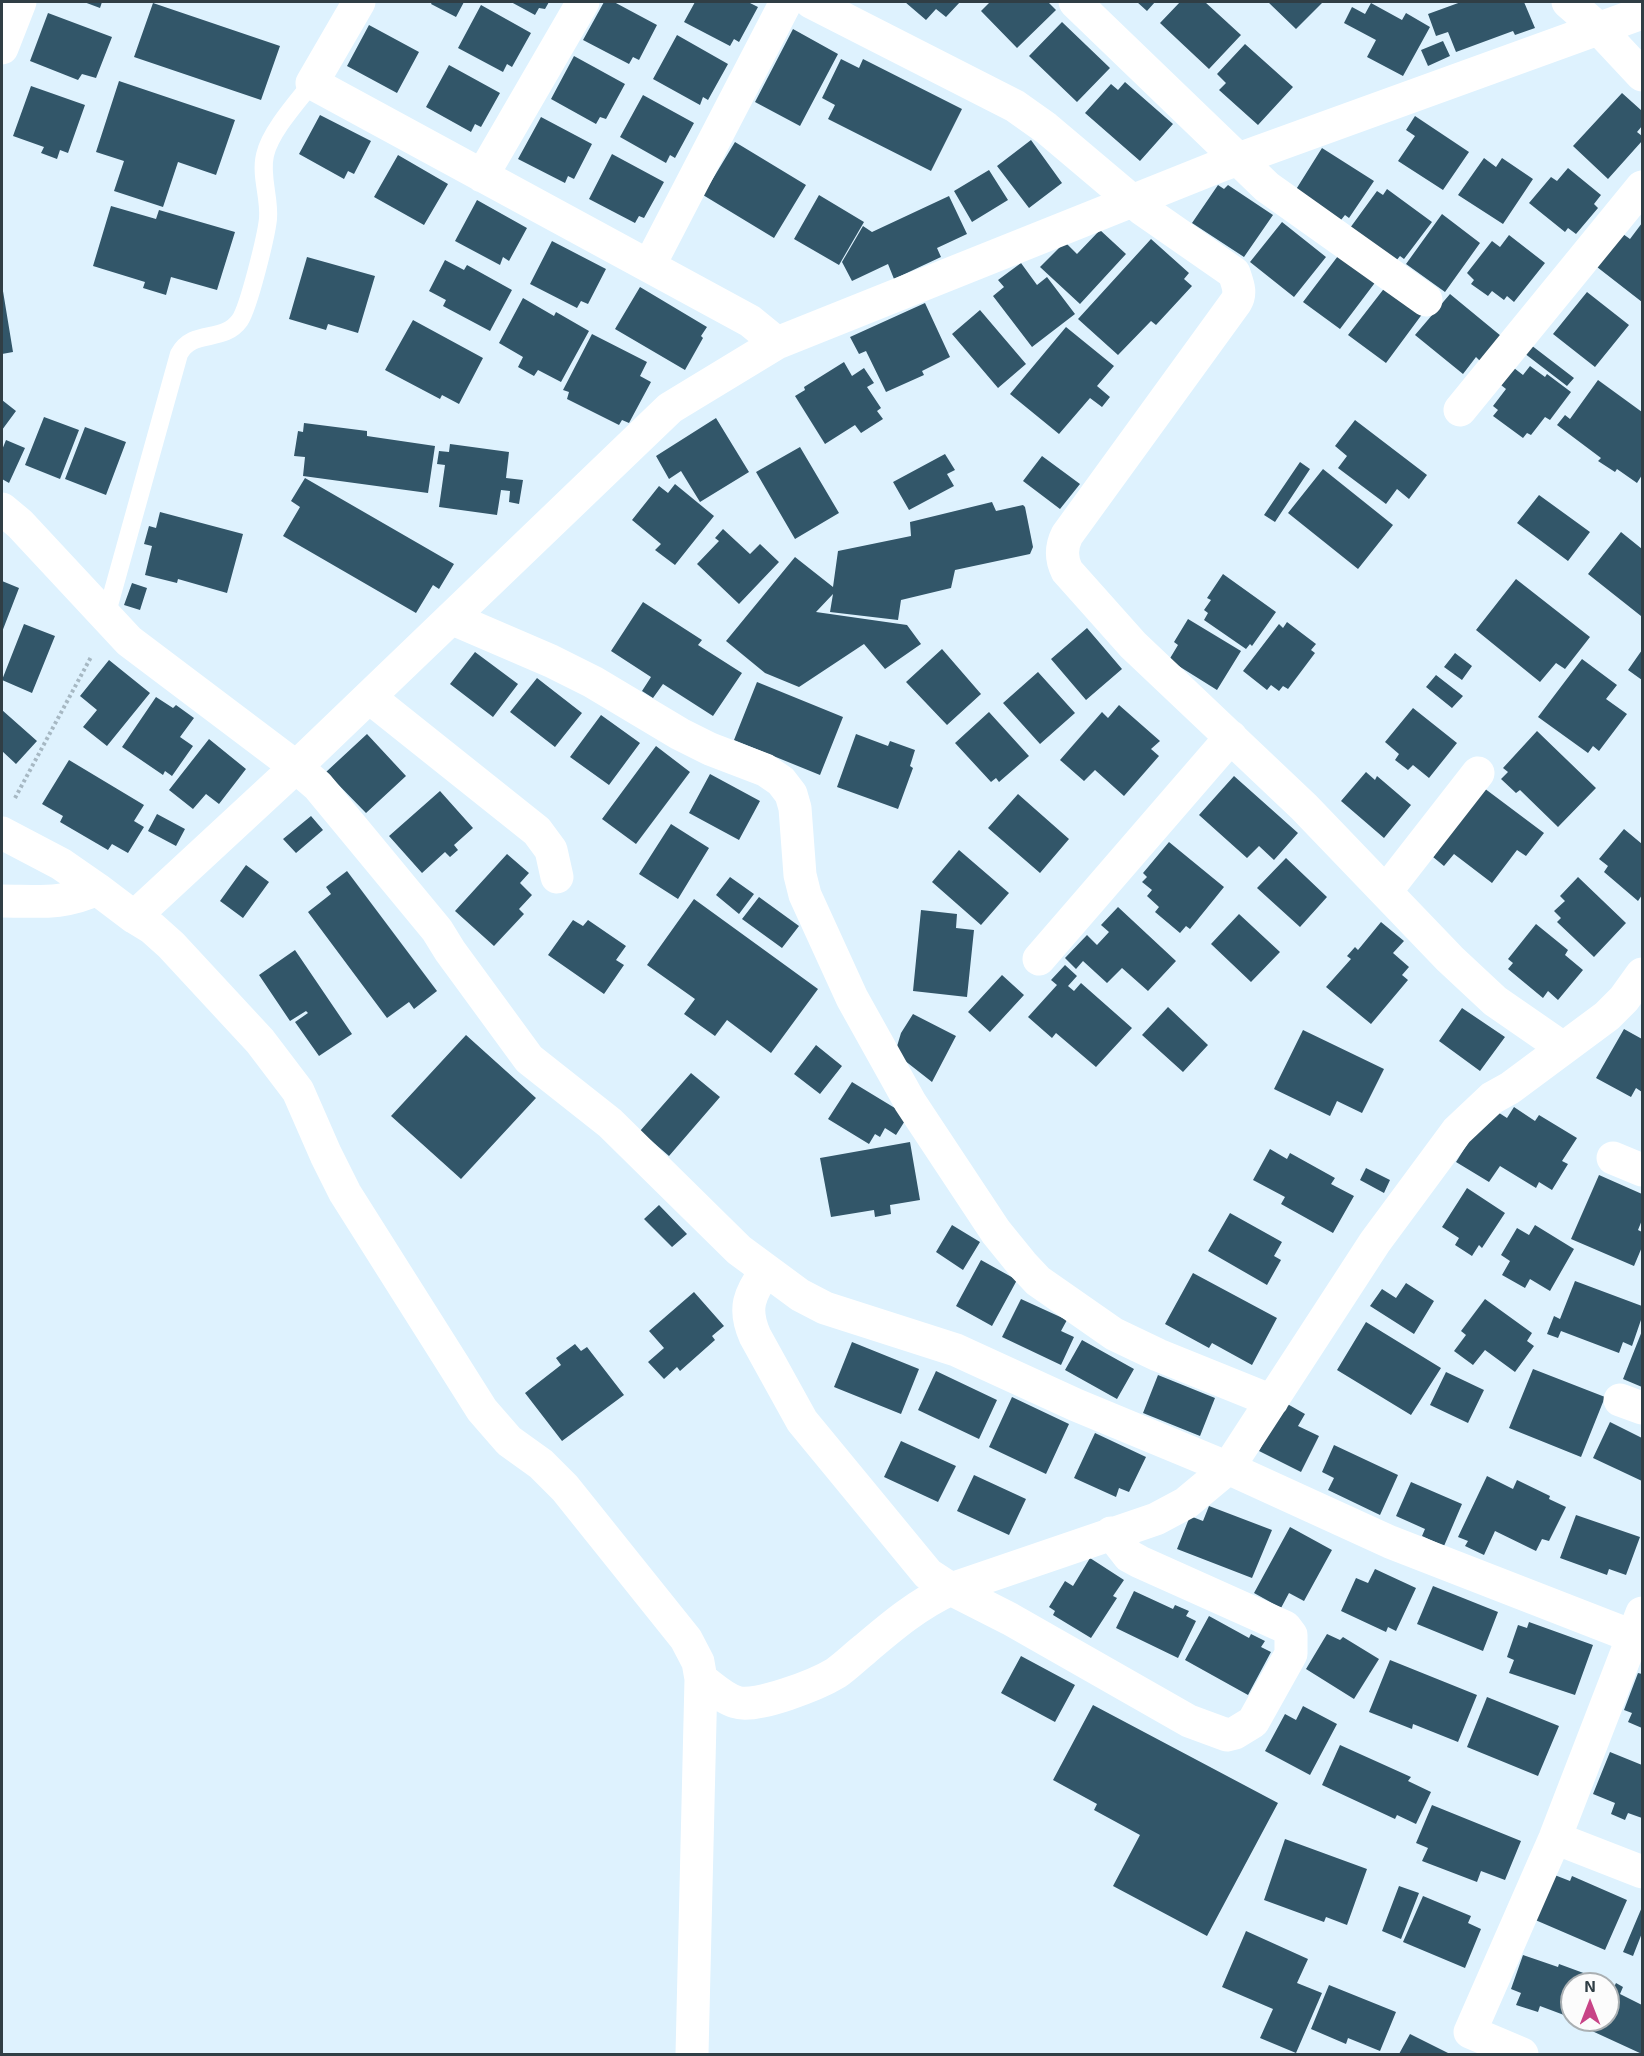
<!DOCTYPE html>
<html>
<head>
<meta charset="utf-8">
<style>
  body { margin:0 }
  #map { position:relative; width:1644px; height:2056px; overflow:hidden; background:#def2fe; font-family:"Exo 2",sans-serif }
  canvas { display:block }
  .frame { position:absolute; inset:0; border:3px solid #303e45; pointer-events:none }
  .north { position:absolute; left:1560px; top:1972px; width:60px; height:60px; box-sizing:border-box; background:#fcfcfc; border:2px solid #aab0b3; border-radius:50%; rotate:0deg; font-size:16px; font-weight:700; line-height:24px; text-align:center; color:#303e45 }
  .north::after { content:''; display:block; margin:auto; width:21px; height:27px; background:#c84487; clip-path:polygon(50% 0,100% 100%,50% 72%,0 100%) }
</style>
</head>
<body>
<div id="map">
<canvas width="1644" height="2056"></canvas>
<div class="frame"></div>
<div class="north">N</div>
</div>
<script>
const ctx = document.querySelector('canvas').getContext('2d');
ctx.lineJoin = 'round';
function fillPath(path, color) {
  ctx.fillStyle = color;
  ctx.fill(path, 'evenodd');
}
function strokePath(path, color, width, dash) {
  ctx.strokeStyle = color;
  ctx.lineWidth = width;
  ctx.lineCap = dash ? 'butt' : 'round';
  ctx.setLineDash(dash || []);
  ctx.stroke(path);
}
fillPath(new Path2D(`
  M84,2H102L100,8Z
  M432,2H464L456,17L431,4Z
  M511,2H549L545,9L539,8L535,15Z
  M604,2H614L657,25L639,60L633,57L629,64L583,40Z
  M695,2H748L758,7L739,42L734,39L730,46L684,22Z
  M905,2H960L946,17L936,9L926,20Z
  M987,2H1048L1056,10L1017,48L981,11L989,3Z
  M1137,2H1155L1147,11Z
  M1180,2H1205L1241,35L1209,69L1160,23Z
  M1268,2H1323L1296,29Z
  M1461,2H1524L1535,28L1515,35L1513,31L1456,52L1448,32L1436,36L1428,14Z
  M153,3L280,46L261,100L134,57Z
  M1371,3L1402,20L1406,13L1430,27L1403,76L1367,57L1376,40L1344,23L1352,7L1365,14Z
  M481,5L531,33L512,67L507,64L503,72L458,48Z
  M48,13L112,37L96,78L82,74L78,80L30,61Z
  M1062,22L1110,68L1077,102L1029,56Z
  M369,25L419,52L397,93L347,66Z
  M793,29L838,54L800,126L755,102Z
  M677,35L728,64L708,100L703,97L700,105L653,79Z
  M1443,41L1450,56L1428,66L1421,50Z
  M1245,44L1293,87L1258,125L1219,90L1226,83L1217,74Z
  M574,56L625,84L606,119L600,117L596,124L551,99Z
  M841,59L859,68L863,59L962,109L931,171L828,119L835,105L822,98Z
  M449,65L500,93L481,127L475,124L471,132L426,107Z
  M119,81L235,120L216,175L178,162L163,207L114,191L124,161L96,152Z
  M1125,82L1173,124L1140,161L1085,113L1111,84L1118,90Z
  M31,86L85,105L68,153L60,150L57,159L41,153L44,147L13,136Z
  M1622,93L1642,111V126L1637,132L1642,136V141L1608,179L1573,146Z
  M643,95L694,123L675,158L670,155L666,163L620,137Z
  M320,115L371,141L354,174L348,171L344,179L299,154Z
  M1415,116L1469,152L1443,190L1398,161L1415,136L1406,130Z
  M541,117L592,144L574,179L568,176L565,183L518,159Z
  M1031,140L1062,183L1029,208L997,166Z
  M735,142L806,185L774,238L703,195Z
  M1322,148L1374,181L1349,218L1345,215L1341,220L1295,191Z
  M612,154L664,182L644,218L639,216L635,223L589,199Z
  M398,155L448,184L424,225L374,197Z
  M1484,158L1496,167L1502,158L1533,179L1503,224L1458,195Z
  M1568,168L1601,195L1594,204L1598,208L1576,234L1568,228L1565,232L1529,203L1551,177L1557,181Z
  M989,170L1008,200L972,222L954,191Z
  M1218,185L1224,189L1228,185L1273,215L1244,257L1192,223Z
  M1387,189L1432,222L1404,259L1400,256L1396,261L1350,228L1377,191L1383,195Z
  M819,195L864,222L839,265L794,239Z
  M949,196L967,234L937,248L941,257L894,279L888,264L852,281L842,262L863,226L872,232Z
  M477,200L527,228L509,261L503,257L500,265L455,241Z
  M111,206L156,219L159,210L235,232L217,290L171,277L166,295L143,288L145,282L93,266Z
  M1442,214L1480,243L1445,292L1406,264Z
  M1282,222L1326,257L1294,297L1250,262Z
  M1642,223V302L1597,267L1623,234L1630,239Z
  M1100,230L1126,254L1080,304L1040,267L1065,242L1077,254Z
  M1509,235L1545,263L1514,302L1507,296L1504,300L1492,291L1488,296L1471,284L1474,280L1467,273L1492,241L1500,247Z
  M1151,239L1189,273L1184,279L1192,286L1156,325L1151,321L1118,355L1078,319Z
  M552,241L606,269L588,304L581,301L577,308L530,284Z
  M1341,252L1377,280L1340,329L1303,302Z
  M307,257L375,276L358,333L328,324L326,330L289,319Z
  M445,260L464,270L467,265L512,290L490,331L443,306L446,300L429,291Z
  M1021,263L1037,285L1047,277L1075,314L1032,347L993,296L1004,287L998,280Z
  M2,285L13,352L2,354Z
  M1386,286L1423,313L1386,363L1348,335Z
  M640,287L707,327L701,336L703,338L685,370L615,329Z
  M1587,292L1629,325L1595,367L1553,334Z
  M1450,294L1501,336L1480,361L1476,357L1463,374L1415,335Z
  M523,298L554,316L556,312L589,331L561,382L538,370L534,376L518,367L523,357L499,343Z
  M925,303L950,357L922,371L924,375L886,392L866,351L859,354L850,337Z
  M980,310L1026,364L998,388L952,334Z
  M413,320L483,358L459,404L442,395L440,399L385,370Z
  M1066,327L1114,366L1097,386L1110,397L1102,407L1090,398L1059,434L1010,394Z
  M592,334L647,362L640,376L651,382L629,423L622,420L619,425L567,399L569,392L563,390Z
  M1531,345L1574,378L1567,386L1524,353Z
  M844,362L852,376L864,368L874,383L867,387L881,408L877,411L883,419L861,433L855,425L825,444L795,396L805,390L804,387Z
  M1530,366L1545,377L1547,374L1571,392L1550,420L1545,417L1531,435L1527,433L1523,438L1493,416L1498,410L1493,406L1506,389L1501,385L1514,368L1523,375Z
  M1598,380L1642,412V475L1637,483L1617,469L1615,472L1598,461L1601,458L1557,425L1565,415L1570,419Z
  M2,400L16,411L2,430Z
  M44,417L79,430L60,479L25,465Z
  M716,418L749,472L700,502L681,471L669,479L656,456Z
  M1355,420L1427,475L1409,499L1397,489L1386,504L1338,468L1347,456L1335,446Z
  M304,423L367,431V436L435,446L428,493L303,476L305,457L294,456L298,431L303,432Z
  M85,427L126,442L106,495L65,479Z
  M6,440L25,448L9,483L2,479V450Z
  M450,444L509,452L506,478L523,480L519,504L509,502L510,491L501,490L497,515L439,507L445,465L437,464L439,451L449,452Z
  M800,447L839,513L795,539L756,472Z
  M945,454L955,470L947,474L954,486L909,510L893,482Z
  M1042,456L1080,484L1060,509L1023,481Z
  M1300,462L1310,469L1275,522L1264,515Z
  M1323,469L1393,525L1358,569L1288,513Z
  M305,478L454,564L439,589L433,585L416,613L283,536L300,507L291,501Z
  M675,484L714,516L675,565L655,550L661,544L632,520L659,486L668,493Z
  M1539,495L1590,532L1568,561L1517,523Z
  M992,502L996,511L1023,505L1025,507L1033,547L1030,554L955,570L951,588L901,600L898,620L830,612L833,594L816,612L907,625L921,644L885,669L864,644L799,687L765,673L726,641L795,557L833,587L838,551L911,536L910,522Z
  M160,512L243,534L227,593L178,579L177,583L145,575L152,546L144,544L149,526L156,528Z
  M723,529L750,554L760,544L779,562L739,604L697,564L719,541L715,538Z
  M1621,532L1642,549L1641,616L1588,574Z
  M1223,574L1276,612L1252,646L1250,644L1246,649L1204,620L1208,613L1204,610L1211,600L1207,598Z
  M1516,579L1590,637L1565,669L1556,663L1540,682L1476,630Z
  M2,581L19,588L2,632Z
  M132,583L147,588L140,610L124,605Z
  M643,602L702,640L698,645L742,673L713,716L663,684L653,698L642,691L651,677L611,651Z
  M1188,619L1241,651L1217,690L1169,660L1178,645L1174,642Z
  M1287,622L1316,644L1311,650L1315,653L1288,689L1283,686L1279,691L1271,685L1267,690L1243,671L1279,624L1283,628Z
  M24,624L55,636L32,693L2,680Z
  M1087,628L1122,669L1086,700L1051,659Z
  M942,649L981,694L947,725L906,682Z
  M1642,650V680L1628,670Z
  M475,652L518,684L493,717L450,684Z
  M1455,653L1472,666L1462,680L1444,667Z
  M1582,659L1617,685L1606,699L1627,714L1599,751L1593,746L1588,753L1538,717Z
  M109,660L150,693L107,746L83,727L97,710L80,696Z
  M1038,672L1075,713L1040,744L1003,703Z
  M1436,675L1463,696L1452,708L1426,687Z
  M537,678L582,713L555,747L510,712Z
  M757,682L843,717L820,775L734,740Z
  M156,697L173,708L176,705L194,718L180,737L193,746L172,776L165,771L163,775L122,747Z
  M1119,705L1160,741L1151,749L1159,756L1124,796L1095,770L1084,781L1060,760L1102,712L1108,718Z
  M1413,708L1457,743L1429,778L1413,765L1408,770L1395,760L1399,754L1385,742Z
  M2,710L37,741L16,764L2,751Z
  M989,712L1029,756L999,782L996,778L991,782L955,743Z
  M601,715L640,743L609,785L570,757Z
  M1537,731L1596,788L1558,827L1520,790L1516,793L1501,779L1508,772L1503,768Z
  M367,734L406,776L366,813L326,772Z
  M856,734L888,746L890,741L915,750L910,766L913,768L898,809L837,787Z
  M209,739L246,769L219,804L206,794L193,809L169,790Z
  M656,746L690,772L636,844L602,819Z
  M69,760L144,805L134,821L144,827L128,853L112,844L108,850L60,822L63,816L42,804Z
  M1366,772L1375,780L1377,776L1411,805L1384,838L1341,801Z
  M710,774L760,801L739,840L689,813Z
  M1234,776L1298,833L1274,860L1259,846L1247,858L1199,815Z
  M1484,788L1544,833L1526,856L1517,850L1492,883L1454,854L1444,866L1433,857Z
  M440,791L473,828L454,845L458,850L450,857L445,852L422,873L389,836Z
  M1018,794L1069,839L1040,873L988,828Z
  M157,814L185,829L176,846L148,831Z
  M311,816L323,830L296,853L283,839Z
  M671,824L709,848L678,899L639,874Z
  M1624,829L1642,844V895L1638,901L1604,872L1608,866L1599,859Z
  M1169,842L1224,887L1190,929L1186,926L1180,933L1155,912L1159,907L1147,896L1152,890L1142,882L1147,877L1143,873Z
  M959,850L1009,893L981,925L932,882Z
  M507,854L529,873L520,883L532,895L519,909L524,914L494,946L455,911Z
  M1286,858L1327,897L1300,927L1257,888Z
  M246,865L269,882L243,918L220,901Z
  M347,871L437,991L414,1009L409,1002L387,1018L308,912L331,894L326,887Z
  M730,877L754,894L739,914L716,895Z
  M1578,877L1626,923L1594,957L1557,922L1561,918L1554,911L1565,901L1560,896Z
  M759,897L799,926L782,948L742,919Z
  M694,899L818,989L771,1053L727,1020L715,1036L684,1014L695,999L647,965Z
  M1118,907L1176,961L1148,991L1122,968L1107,983L1083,961L1076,969L1065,958L1087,935L1097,945L1109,932L1101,925Z
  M921,910L957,914L956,928L974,930L967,997L913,991Z
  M1239,914L1280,952L1251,982L1211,944Z
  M573,920L583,926L588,920L626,946L616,960L624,965L604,994L548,955Z
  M1381,922L1404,941L1393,953L1409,967L1402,975L1408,980L1371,1024L1326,987L1351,959L1347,956L1355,947L1358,950Z
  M1536,924L1568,950L1565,955L1583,970L1558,1000L1548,991L1543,998L1508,969L1513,963L1508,959Z
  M295,950L352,1034L319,1056L295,1022L308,1013L306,1011L290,1021L259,975Z
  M1065,965L1077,976L1068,986L1074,991L1081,983L1132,1028L1096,1067L1056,1033L1052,1038L1028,1017L1057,985L1051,980Z
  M1002,975L1024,995L990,1032L968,1012Z
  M1168,1007L1208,1045L1183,1072L1142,1035Z
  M1462,1008L1505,1037L1480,1071L1439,1041Z
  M913,1014L956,1036L932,1082L895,1053L901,1033Z
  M1624,1029L1642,1039V1092L1636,1088L1631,1097L1596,1078Z
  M1303,1030L1384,1069L1362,1113L1337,1101L1330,1116L1274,1089Z
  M466,1035L536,1098L461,1179L391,1116Z
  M816,1045L842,1066L820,1094L794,1074Z
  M691,1073L720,1097L669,1156L640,1131Z
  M852,1082L908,1116L896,1135L885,1128L880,1137L875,1134L869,1144L828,1119Z
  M1514,1107L1535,1121L1539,1115L1577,1138L1562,1161L1568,1164L1552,1190L1539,1182L1536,1188L1500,1166L1489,1182L1456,1162L1481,1122L1493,1109L1507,1118Z
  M910,1142L920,1200L890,1205L891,1214L875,1217L874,1210L831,1217L820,1158Z
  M1270,1149L1287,1159L1290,1153L1335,1178L1331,1184L1354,1196L1333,1233L1281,1204L1285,1197L1253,1180Z
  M1366,1168L1390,1180L1384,1193L1360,1180Z
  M1599,1175L1642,1194V1220L1638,1230L1642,1232V1247L1634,1266L1571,1239Z
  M1467,1188L1505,1213L1482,1248L1479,1245L1472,1256L1455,1245L1459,1238L1442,1227Z
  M659,1205L687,1234L672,1247L644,1219Z
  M1230,1213L1282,1242L1274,1256L1281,1260L1267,1285L1208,1251Z
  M952,1225L980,1242L963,1270L936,1252Z
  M1535,1225L1574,1249L1550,1291L1530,1279L1525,1288L1502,1275L1510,1261L1501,1255L1517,1228L1529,1235Z
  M981,1260L1017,1280L992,1326L956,1306Z
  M1193,1273L1277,1318L1252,1365L1212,1343L1209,1348L1165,1324Z
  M1575,1281L1642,1306V1317L1632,1346L1623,1342L1619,1353L1561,1331L1558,1338L1547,1334L1554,1316L1560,1319Z
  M1406,1283L1434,1301L1414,1334L1370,1306L1382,1289L1396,1298Z
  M694,1292L724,1326L712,1336L715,1340L680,1371L677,1367L664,1379L648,1362L664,1348L649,1331Z
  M1021,1299L1067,1320L1061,1331L1074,1337L1061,1365L1002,1337Z
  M1485,1299L1532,1333L1527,1341L1534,1346L1515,1372L1485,1350L1473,1365L1454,1351L1466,1335L1461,1331Z
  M1366,1322L1441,1368L1411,1415L1337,1370Z
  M1642,1331V1387L1623,1379Z
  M1082,1340L1134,1369L1117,1399L1065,1370Z
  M852,1342L919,1369L901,1414L834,1387Z
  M575,1344L581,1351L587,1347L624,1395L562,1441L525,1393L561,1365L556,1358Z
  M1533,1369L1605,1397L1581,1457L1509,1428Z
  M936,1371L997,1400L979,1439L918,1410Z
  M1446,1372L1484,1390L1468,1423L1430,1405Z
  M1158,1375L1215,1398L1200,1436L1143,1413Z
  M1012,1397L1069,1424L1046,1474L989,1447Z
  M1284,1402L1305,1414L1298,1426L1319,1436L1301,1472L1259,1451Z
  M1610,1422L1642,1438V1481L1593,1458Z
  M1095,1433L1146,1457L1129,1492L1119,1488L1116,1497L1074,1478Z
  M901,1441L956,1466L938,1502L884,1477Z
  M1334,1445L1398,1475L1380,1515L1328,1490L1334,1478L1322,1472Z
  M974,1475L1026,1499L1009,1535L957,1511Z
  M1487,1476L1513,1489L1517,1480L1550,1496L1549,1499L1566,1507L1549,1541L1542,1539L1536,1551L1495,1531L1484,1555L1465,1546L1468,1541L1458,1537Z
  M1411,1482L1462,1504L1444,1546L1422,1536L1425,1529L1396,1516Z
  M1209,1506L1272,1530L1252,1578L1177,1549L1190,1516L1203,1521Z
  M1576,1515L1640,1537L1626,1575L1609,1569L1607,1575L1560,1558Z
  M1290,1527L1332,1550L1304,1601L1289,1593L1281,1608L1254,1593Z
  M1090,1558L1124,1580L1113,1596L1117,1598L1091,1638L1053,1615L1055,1611L1049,1607L1065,1581L1073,1586Z
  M1375,1569L1416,1588L1396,1631L1388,1627L1386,1632L1341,1611L1356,1578L1368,1583Z
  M1433,1586L1498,1612L1483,1651L1417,1624Z
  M1134,1591L1173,1609L1175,1605L1189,1611L1186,1616L1196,1621L1178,1658L1116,1628Z
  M1209,1616L1249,1638L1251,1634L1265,1641L1261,1647L1271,1652L1248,1695L1185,1660Z
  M1529,1622L1593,1645L1575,1695L1509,1673L1514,1660L1507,1657L1518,1625L1527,1628Z
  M1327,1634L1340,1640L1343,1637L1379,1659L1354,1699L1306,1669Z
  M1021,1656L1075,1685L1055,1722L1001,1693Z
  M1390,1660L1477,1695L1458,1742L1413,1724L1412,1729L1369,1712Z
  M1638,1673L1642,1674V1728L1628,1722L1632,1713L1624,1710Z
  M1487,1697L1559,1726L1538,1776L1467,1747Z
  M1093,1705L1278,1803L1207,1936L1113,1886L1140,1835L1094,1810L1097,1804L1053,1780Z
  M1303,1706L1337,1724L1310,1775L1265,1751L1285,1714L1296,1720Z
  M1340,1745L1411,1777L1408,1781L1431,1792L1416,1824L1397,1815L1395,1819L1322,1785Z
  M1610,1752L1642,1765V1818L1628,1813L1625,1820L1611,1814L1615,1803L1593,1794Z
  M1432,1805L1521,1841L1505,1880L1481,1871L1477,1882L1422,1861L1428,1848L1416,1843Z
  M1285,1839L1367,1869L1347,1925L1326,1917L1324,1922L1264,1900Z
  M1552,1874L1570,1881L1572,1876L1627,1900L1605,1950L1533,1919Z
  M1399,1886L1419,1893L1401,1939L1382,1931Z
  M1423,1896L1471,1916L1468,1923L1481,1929L1465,1968L1403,1942Z
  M1642,1907V1933L1633,1956L1623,1952Z
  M1246,1931L1308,1959L1297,1983L1322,1993L1296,2053L1260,2038L1273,2009L1222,1987Z
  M1523,1955L1558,1967L1559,1964L1608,1982L1607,1984H1572V2018L1540,2006L1538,2012L1516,2005L1521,1993L1511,1989Z
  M1616,1983L1623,1987L1620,1994L1642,2005V2054L1592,2031L1597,2020H1608V1999Z
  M1329,1985L1396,2012L1380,2051L1348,2038L1346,2044L1311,2029Z
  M1410,2034L1450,2054H1399Z`), '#325669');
strokePath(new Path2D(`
  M15,798L91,657`), '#a6b8c3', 4, [3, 3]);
strokePath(new Path2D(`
  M106,616L179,354C193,328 223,344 240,320C249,306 266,237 268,219C270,198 260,176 265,155C270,132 297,102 312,83`), '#fff', 18);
strokePath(new Path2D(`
  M359,2L312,83L750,321L777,343
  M811,2L1015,106L1046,128L1142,209L1234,273C1237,283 1242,292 1236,302L1067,535C1061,547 1061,559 1067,571L1133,645L1304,807L1450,959L1495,1001L1563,1048
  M1075,2L1267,187L1426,300
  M1568,2L1599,29L1642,75
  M2,48L20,2
  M482,176L583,2
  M649,266L786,2
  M1460,410L1642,187
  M2,509L20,524L129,641L296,767L318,786L437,930L450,951L529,1059L610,1123L739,1250L800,1295L825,1308L956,1350L1076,1405L1228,1468L1390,1542L1642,1640
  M451,618L551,661L593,682L680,734L710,749L765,770L781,781L791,794L795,808L800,875L805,895L852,998L910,1102L996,1232L1022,1264L1038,1281L1114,1334L1158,1355L1272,1401
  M369,697L537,831L551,850L557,877
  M2,833L61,864L97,889
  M1386,891L1478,773
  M2,901C38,901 64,905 97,889L134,917L296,767L670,408L777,343L1222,165L1642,13
  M134,917L152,928L171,945L260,1041L298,1091L326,1155L345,1193L482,1410L509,1441L541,1464L565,1488L686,1639L698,1662L701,1679L692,2054
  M1039,959L1231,737
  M1613,1158L1642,1170
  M766,1271C749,1294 743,1309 755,1336L802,1421L928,1574L951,1589L1010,1619L1189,1721L1227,1735L1235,1733L1253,1722L1291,1654V1635L1285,1627L1140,1562L1129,1556L1111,1533
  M1620,1400L1642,1408
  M701,1679C712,1687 723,1698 736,1702C756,1709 818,1684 836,1673C846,1666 855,1657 865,1649C892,1626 918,1604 951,1589L1156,1519L1186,1503L1228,1468L1375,1242L1457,1131L1492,1098L1510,1088L1607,1016L1624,999L1642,974
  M1555,1838L1642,1872
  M1522,2054L1470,2032L1555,1838L1642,1613`), '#fff', 33);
</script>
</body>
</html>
